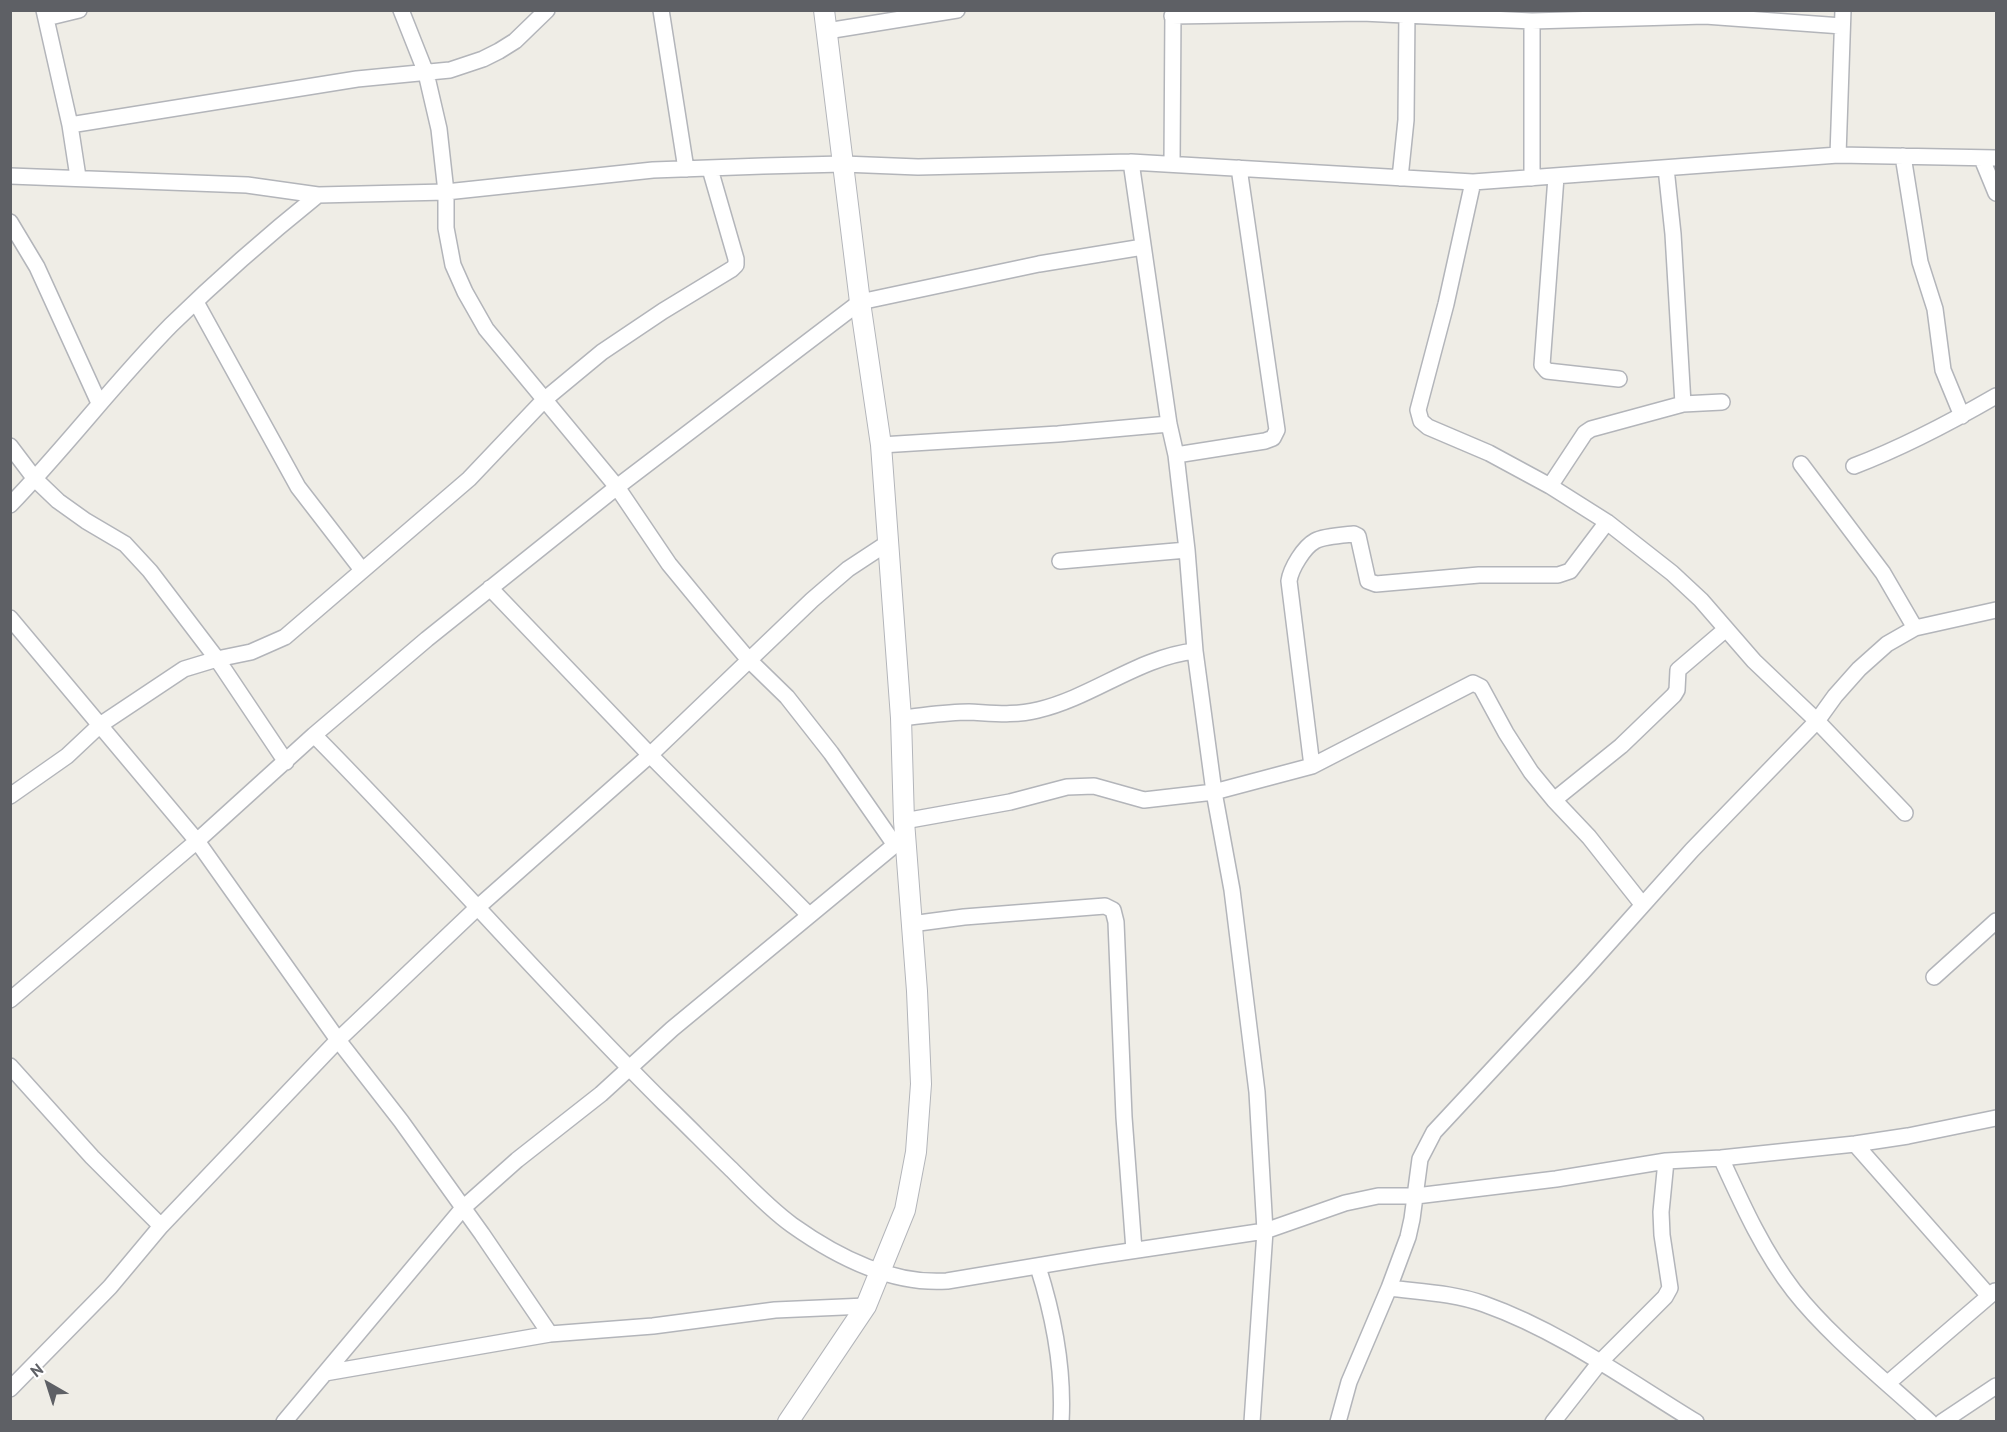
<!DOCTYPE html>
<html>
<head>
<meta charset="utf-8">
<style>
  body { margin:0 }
  #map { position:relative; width:2007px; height:1432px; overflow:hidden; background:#efede6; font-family:"PT Sans",sans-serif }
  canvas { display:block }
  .frame { position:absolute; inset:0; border:12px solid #5e6065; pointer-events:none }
  .north { position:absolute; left:18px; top:1354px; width:60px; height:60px; -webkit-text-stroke:4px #fff; paint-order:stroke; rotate:321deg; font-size:16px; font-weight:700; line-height:24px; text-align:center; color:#5e6065 }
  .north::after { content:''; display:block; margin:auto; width:21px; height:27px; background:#5e6065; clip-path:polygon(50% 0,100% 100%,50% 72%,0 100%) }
</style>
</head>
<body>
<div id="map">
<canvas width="2007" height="1432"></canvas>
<div class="frame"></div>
<div class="north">N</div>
</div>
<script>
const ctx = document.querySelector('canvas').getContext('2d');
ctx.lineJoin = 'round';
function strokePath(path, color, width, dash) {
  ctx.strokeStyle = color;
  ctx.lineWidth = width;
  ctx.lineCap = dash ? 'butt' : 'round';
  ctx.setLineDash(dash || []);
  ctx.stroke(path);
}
const minor = new Path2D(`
  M44,10L70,125L78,177
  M401,10L426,73L439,129L446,192V228L453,265L465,292L486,329L617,487L669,564L720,626L749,660L787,697L831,753L895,845
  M661,10L686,169
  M1172,16L1362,13L1532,21L1705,16L1842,26
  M46,18L79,10
  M827,31L957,10
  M70,125L357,79L450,70L483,59L499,51L515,41L547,10
  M1838,155L1843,10
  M1903,156L1920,262L1935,309L1943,370L1962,416
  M1982,159L1996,193
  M1131,162L1169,424L1176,455L1187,550L1195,651L1214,792L1232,890L1257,1092L1265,1231L1252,1422
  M1172,164L1173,10
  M1666,168L1673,234L1683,404
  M10,176L247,185L318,195L446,192L653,170L763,166L843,164L918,167L1131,162L1473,182L1838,155L1996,158
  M1556,177L1542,365L1547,371L1619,379
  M1400,178L1406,120L1407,10
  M1532,178V21
  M1473,182L1446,304L1418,410L1421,421L1428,427L1489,453L1550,486L1607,522L1672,573L1701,600L1754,661L1817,721L1905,813
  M10,222L37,267L99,403
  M196,302L298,487L362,570
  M881,445L1058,434L1169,424
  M10,446L35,479L58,501L86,521L125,544L150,571L217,659L286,762
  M1176,455L1265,441L1273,438L1277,430L1239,168
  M1801,464L1883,573L1915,628
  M1854,466C1904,447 1951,422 1996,396
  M1550,486L1585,433L1591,429L1683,404L1722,402
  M10,505C66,447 115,382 171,325C218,279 267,236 318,195
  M1060,561L1187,550
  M490,588L650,755L809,915
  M10,618L197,841L338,1040L401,1121L482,1234L550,1334
  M901,718C923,716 946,712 969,712C992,713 1015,716 1038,710C1093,697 1139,657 1195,651
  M314,735C433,855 544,984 664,1103C687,1125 709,1148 732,1170C751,1189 770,1209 792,1225C837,1257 891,1285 947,1281L1097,1256L1265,1231L1345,1203L1378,1196H1416L1556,1179L1666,1161L1721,1158L1855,1144L1908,1136L1996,1118
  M1312,766L1289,581C1291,568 1304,547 1315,541C1324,536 1345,535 1354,534L1358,536L1368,581L1376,584L1479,575H1558L1570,571L1607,522
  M10,796L67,756L100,725L184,669L217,659L251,652L285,637L469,479L544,400L602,352L663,311L732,269L736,265V259L710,169
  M1554,800L1621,746L1674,695L1677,690L1678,670L1726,629
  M904,821L1010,802L1067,787L1094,786L1144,800L1214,792L1312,766L1473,683L1481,687L1506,733L1531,772L1554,800L1589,837L1642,904
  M911,924L964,917L1105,906L1113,910L1116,922L1124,1117L1134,1250
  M1934,977L1996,921
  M10,1000L197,841L314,735L427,639L617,487L860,302L1039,264L1143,247
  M10,1066L92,1157L161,1226
  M1855,1144L1989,1296
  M1721,1158C1742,1204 1763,1251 1794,1291C1830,1337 1887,1382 1930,1422
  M1038,1267C1054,1317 1064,1369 1061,1422
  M1389,1288C1421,1292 1454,1293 1484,1304C1560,1331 1627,1380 1696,1422
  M325,1373L550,1334L653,1326L775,1310L866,1306
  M1888,1383L1995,1291
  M10,1389L110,1287L161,1226L338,1040L478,907L650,755L812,600L848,569L889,542
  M284,1422L463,1208L517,1160L601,1094L672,1029L902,839
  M1338,1422L1349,1382L1389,1288L1408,1237L1412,1219L1420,1159L1434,1132L1582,973L1692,850L1817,721L1835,696L1859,669L1887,644L1915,628L1996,610
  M1553,1422L1600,1362L1665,1297L1670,1288L1662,1235L1661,1212L1666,1161
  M1942,1422L1996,1386`);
const tertiary = new Path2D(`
  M788,1422L866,1306L905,1210L916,1152L921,1084L917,991L904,821L901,718L881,445L860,302L824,10`);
strokePath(minor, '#b3b5ba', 18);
strokePath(tertiary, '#b3b5ba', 22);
strokePath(minor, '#fff', 15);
strokePath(tertiary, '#fff', 20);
</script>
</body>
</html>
